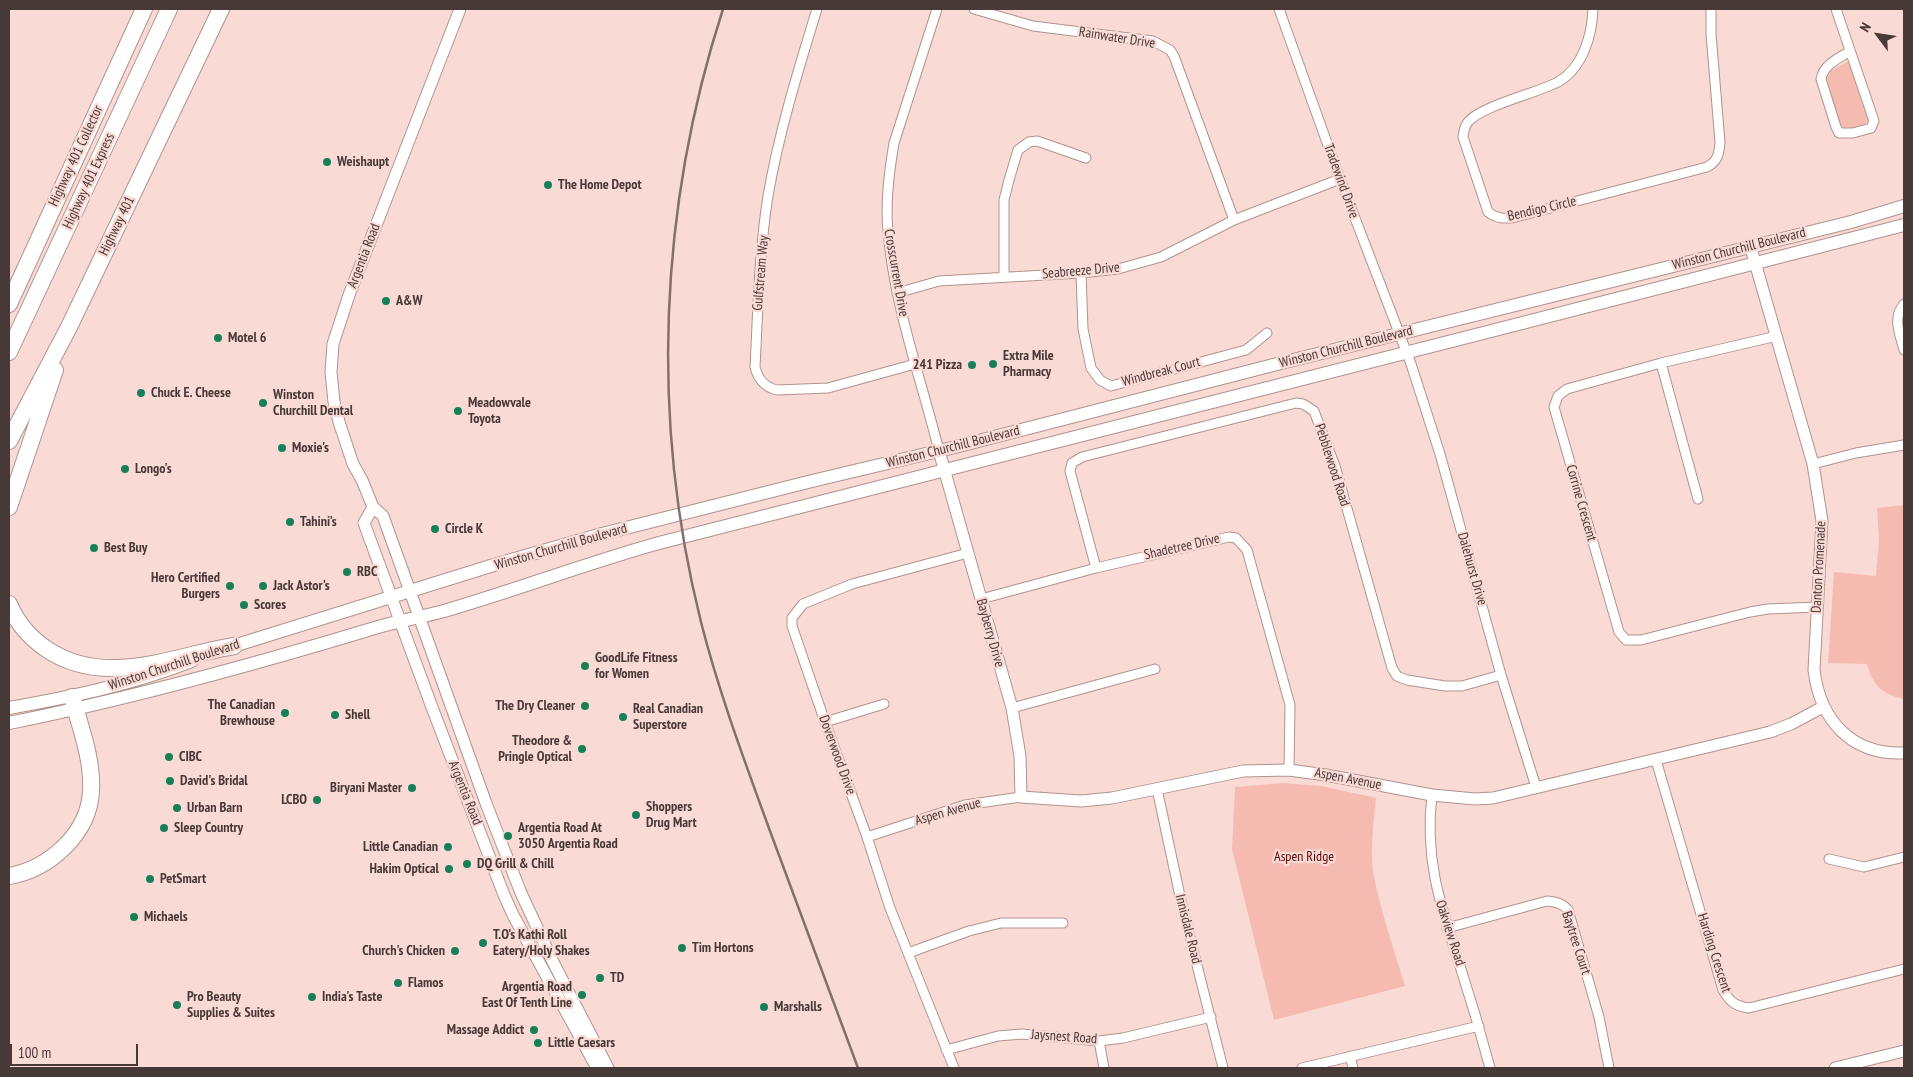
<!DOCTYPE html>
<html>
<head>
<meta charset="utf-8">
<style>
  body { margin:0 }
  #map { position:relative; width:1913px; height:1077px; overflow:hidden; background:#fadad4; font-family:"PT Sans Narrow",sans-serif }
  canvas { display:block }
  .frame { position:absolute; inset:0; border:10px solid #463937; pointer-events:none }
  .north { position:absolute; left:1853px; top:10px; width:50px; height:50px; -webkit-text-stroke:4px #fadad4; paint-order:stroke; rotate:301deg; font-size:14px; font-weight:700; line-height:20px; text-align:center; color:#463937 }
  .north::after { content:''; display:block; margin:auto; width:18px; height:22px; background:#463937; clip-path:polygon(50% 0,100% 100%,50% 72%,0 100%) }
  .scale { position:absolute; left:10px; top:1044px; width:128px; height:22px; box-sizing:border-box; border:2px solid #463937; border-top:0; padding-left:6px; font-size:15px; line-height:18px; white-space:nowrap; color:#463937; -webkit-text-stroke:4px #fadad4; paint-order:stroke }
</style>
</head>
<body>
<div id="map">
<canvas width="1913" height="1077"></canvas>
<div class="frame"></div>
<div class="north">N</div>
<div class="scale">100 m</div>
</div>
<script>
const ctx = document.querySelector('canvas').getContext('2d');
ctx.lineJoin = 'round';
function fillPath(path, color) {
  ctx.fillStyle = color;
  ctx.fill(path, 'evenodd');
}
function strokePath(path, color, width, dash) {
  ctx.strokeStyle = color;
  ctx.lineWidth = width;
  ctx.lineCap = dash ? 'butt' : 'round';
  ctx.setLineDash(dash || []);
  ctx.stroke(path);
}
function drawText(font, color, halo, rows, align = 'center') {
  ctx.font = font + ' "PT Sans Narrow",sans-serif';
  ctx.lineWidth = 4.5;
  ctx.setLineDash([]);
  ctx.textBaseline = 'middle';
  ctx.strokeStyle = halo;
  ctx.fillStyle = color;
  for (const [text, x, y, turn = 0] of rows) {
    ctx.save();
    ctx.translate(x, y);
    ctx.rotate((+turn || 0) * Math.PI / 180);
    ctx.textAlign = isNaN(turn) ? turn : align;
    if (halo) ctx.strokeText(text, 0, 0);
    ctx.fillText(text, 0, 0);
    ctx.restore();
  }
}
fillPath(new Path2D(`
  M1850,60L1868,120L1863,127L1845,130L1840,126L1827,78L1831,71Z
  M1904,505V699C1882,694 1873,686 1867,664L1828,663L1834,572L1876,576L1879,540L1877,508Z
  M1283,783L1321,786L1376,798C1374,822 1370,847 1373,871C1380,910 1394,949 1405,986L1274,1020L1232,849L1235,787Z`), '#f6bbb0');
const minor = new Path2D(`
  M817,9C798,71 779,132 768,196C759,252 758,310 755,367C758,379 764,387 777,390L828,388L915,364
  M937,9L894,143C889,172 885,202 888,231C894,306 921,378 939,451
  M974,9L1033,26L1153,41L1170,50L1174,56L1234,220
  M1279,9L1340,179L1411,364L1440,454L1501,675L1536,787
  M1593,9C1592,35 1583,68 1558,82C1537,93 1481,106 1468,122C1464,127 1464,131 1463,137L1488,212C1497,219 1505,219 1516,217L1707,167C1718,161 1719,154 1720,142L1711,34V9
  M1836,9L1874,121L1871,128L1853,133H1839L1836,127L1821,79C1824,64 1838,59 1850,51
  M1081,273L1083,329L1091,368L1100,380L1111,386L1246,350L1267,333
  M1004,276V200L1009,180L1018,150L1029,142L1037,141L1086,158
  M897,293L939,281L1081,273L1118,269L1161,257L1234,220L1340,179
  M1904,304C1892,318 1900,334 1904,350
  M1777,336L1661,363L1567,389L1558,396L1554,407L1619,632L1626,640H1641L1750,612L1768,609L1817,607
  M1661,363L1698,499
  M1813,464L1856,453L1904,445
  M1096,568L1070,471L1072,463L1082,457L1296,403L1303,404L1314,411L1335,466L1392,668L1397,676L1407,680L1445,686H1462L1501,675
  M981,599L1096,568L1229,537L1236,538L1247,550L1290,705L1289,770
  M1012,708L1155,669
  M825,722L884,704
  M1656,760L1723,990C1730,1002 1735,1006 1749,1008L1904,969
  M1157,789L1183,910L1223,1068
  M1432,795C1424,859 1441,907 1460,966C1471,1000 1481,1034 1490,1068
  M867,837L965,805L1021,797
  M1829,859L1864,867L1904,857
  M1447,928L1547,901C1556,902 1562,903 1568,910L1599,1017L1609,1068
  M908,953L969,931L1001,923H1063
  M1099,1041L1104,1068
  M946,1050L998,1036L1022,1034L1099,1041L1123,1038L1211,1017
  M1350,1056L1353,1068
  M954,1068L890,908L867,837L825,722L792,626V618L803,604L852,584L968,553
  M1302,1068L1479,1026`);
const tertiary = new Path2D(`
  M460,9L349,295L333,344L331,372L334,402L339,422L353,464L362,480L373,507L383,516L487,806L521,893L553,962L608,1068
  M1750,245L1813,464L1822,521L1814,670C1820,720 1851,755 1904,753
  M939,451L1012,708L1020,756L1021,797L1081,801L1112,798L1243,771L1289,770L1326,775L1432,795L1475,799L1493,798L1770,732L1791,724L1823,707
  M373,507L364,523L433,710L504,895L513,915L597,1068
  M1835,1068L1904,1051`);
const secondary = new Path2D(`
  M227,648L497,564L602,534L812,481L955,447L1281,363L1851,222L1904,206
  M9,708C71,697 133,684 192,661
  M9,723C134,698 256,664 378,627C399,621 422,617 444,611C516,590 587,563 659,543C1075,439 1489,331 1904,225`);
const motorway = new Path2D(`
  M9,304L144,9
  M9,352L169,9
  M9,441L69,327L221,9
  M9,507L55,370
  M9,604C17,623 31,639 48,650C106,688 173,656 234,646
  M9,876C49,869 89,834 91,791C93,760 80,726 72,697`);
strokePath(minor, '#b1938d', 11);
strokePath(tertiary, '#b1938d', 13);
strokePath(secondary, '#b1938d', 14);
strokePath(motorway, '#b1938d', 18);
strokePath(minor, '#fff', 9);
strokePath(tertiary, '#fff', 11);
strokePath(secondary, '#fff', 12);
strokePath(motorway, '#fff', 16);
strokePath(new Path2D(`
  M723,9C659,207 650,419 701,622C719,693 745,762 770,831C799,910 829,989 858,1068`), '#83706d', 2.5);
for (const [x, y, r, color] of [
  [327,162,5,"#17805b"],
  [548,185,5,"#17805b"],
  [386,301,5,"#17805b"],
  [218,338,5,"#17805b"],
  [993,364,5,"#17805b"],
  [972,365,5,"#17805b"],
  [141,393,5,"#17805b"],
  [263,403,5,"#17805b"],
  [458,411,5,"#17805b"],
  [282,448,5,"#17805b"],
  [125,469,5,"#17805b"],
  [290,522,5,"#17805b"],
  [435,529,5,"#17805b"],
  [94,548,5,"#17805b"],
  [347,572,5,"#17805b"],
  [230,586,5,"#17805b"],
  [263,586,5,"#17805b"],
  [244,605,5,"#17805b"],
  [585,666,5,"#17805b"],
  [585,706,5,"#17805b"],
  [285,713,5,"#17805b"],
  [335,715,5,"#17805b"],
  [623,717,5,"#17805b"],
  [582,749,5,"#17805b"],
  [169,757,5,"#17805b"],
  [170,781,5,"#17805b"],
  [412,788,5,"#17805b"],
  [317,800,5,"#17805b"],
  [177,808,5,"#17805b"],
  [636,815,5,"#17805b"],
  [164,828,5,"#17805b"],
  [508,836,5,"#17805b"],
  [448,847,5,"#17805b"],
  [467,864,5,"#17805b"],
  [449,869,5,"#17805b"],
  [150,879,5,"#17805b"],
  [134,917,5,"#17805b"],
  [483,943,5,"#17805b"],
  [682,948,5,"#17805b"],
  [455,951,5,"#17805b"],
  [600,978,5,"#17805b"],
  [398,983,5,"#17805b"],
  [582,995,5,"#17805b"],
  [312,997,5,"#17805b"],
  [177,1005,5,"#17805b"],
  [764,1007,5,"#17805b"],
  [534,1030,5,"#17805b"],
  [538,1043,5,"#17805b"]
]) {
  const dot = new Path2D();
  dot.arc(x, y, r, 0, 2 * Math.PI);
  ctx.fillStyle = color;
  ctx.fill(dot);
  strokePath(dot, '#fadad4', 2);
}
drawText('14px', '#463937', '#fadad4', [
  ["Rainwater Drive",1117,38,9],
  ["Highway 401 Collector",76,156,-65],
  ["Highway 401 Express",89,181,-65],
  ["Tradewind Drive",1341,181,70],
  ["Bendigo Circle",1542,209,-13],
  ["Highway 401",117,226,-64],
  ["Winston Churchill Boulevard",1739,249,-14],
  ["Argentia Road",364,256,-69],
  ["Seabreeze Drive",1081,271,-5],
  ["Gulfstream Way",761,273,-85],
  ["Crosscurrent Drive",896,273,80],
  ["Winston Churchill Boulevard",1346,347,-14],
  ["Windbreak Court",1161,372,-15],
  ["Winston Churchill Boulevard",953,447,-14],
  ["Pebblewood Road",1332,465,72],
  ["Corrine Crescent",1581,503,74],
  ["Winston Churchill Boulevard",561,547,-16],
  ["Shadetree Drive",1182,547,-13],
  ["Danton Promenade",1819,567,-87],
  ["Dalehurst Drive",1472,569,74],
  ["Bayberry Drive",990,633,74],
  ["Winston Churchill Boulevard",174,665,-18],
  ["Doverwood Drive",837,755,70],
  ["Aspen Avenue",1348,779,11],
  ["Argentia Road",465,793,68],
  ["Aspen Avenue",948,812,-16],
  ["Innisdale Road",1188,929,76],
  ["Oakview Road",1450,933,72],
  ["Baytree Court",1576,943,72],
  ["Harding Crescent",1714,953,72],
  ["Jaysnest Road",1064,1037,4]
]);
drawText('bold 14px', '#463937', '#fadad4', [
  ["Weishaupt",337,162],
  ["The Home Depot",558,185],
  ["A&W",396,301],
  ["Motel 6",228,338],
  ["Extra Mile",1003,356],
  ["Pharmacy",1003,372],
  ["241 Pizza",962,365,"right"],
  ["Chuck E. Cheese",151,393],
  ["Winston",273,395],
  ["Churchill Dental",273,411],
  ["Meadowvale",468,403],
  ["Toyota",468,419],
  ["Moxie's",292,448],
  ["Longo's",135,469],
  ["Tahini’s",300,522],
  ["Circle K",445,529],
  ["Best Buy",104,548],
  ["RBC",357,572],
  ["Hero Certified",220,578,"right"],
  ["Burgers",220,594,"right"],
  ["Jack Astor's",273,586],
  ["Scores",254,605],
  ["GoodLife Fitness",595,658],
  ["for Women",595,674],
  ["The Canadian",275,705,"right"],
  ["Brewhouse",275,721,"right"],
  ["The Dry Cleaner",575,706,"right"],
  ["Real Canadian",633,709],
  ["Superstore",633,725],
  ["Shell",345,715],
  ["Theodore &",572,741,"right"],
  ["Pringle Optical",572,757,"right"],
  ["CIBC",179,757],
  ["David's Bridal",180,781],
  ["Biryani Master",402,788,"right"],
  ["LCBO",307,800,"right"],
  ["Shoppers",646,807],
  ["Drug Mart",646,823],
  ["Urban Barn",187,808],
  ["Sleep Country",174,828],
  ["Argentia Road At",518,828],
  ["3050 Argentia Road",518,844],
  ["Little Canadian",438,847,"right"],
  ["DQ Grill & Chill",477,864],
  ["Hakim Optical",439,869,"right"],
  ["PetSmart",160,879],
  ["Michaels",144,917],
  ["T.O’s Kathi Roll",493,935],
  ["Eatery/Holy Shakes",493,951],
  ["Tim Hortons",692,948],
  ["Church's Chicken",445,951,"right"],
  ["TD",610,978],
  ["Flamos",408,983],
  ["Argentia Road",572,987,"right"],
  ["East Of Tenth Line",572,1003,"right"],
  ["Pro Beauty",187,997],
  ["Supplies & Suites",187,1013],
  ["India's Taste",322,997],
  ["Marshalls",774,1007],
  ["Massage Addict",524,1030,"right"],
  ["Little Caesars",548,1043]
], 'left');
drawText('14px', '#580702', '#fadad4', [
  ["Aspen Ridge",1304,857]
]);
</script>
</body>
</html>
